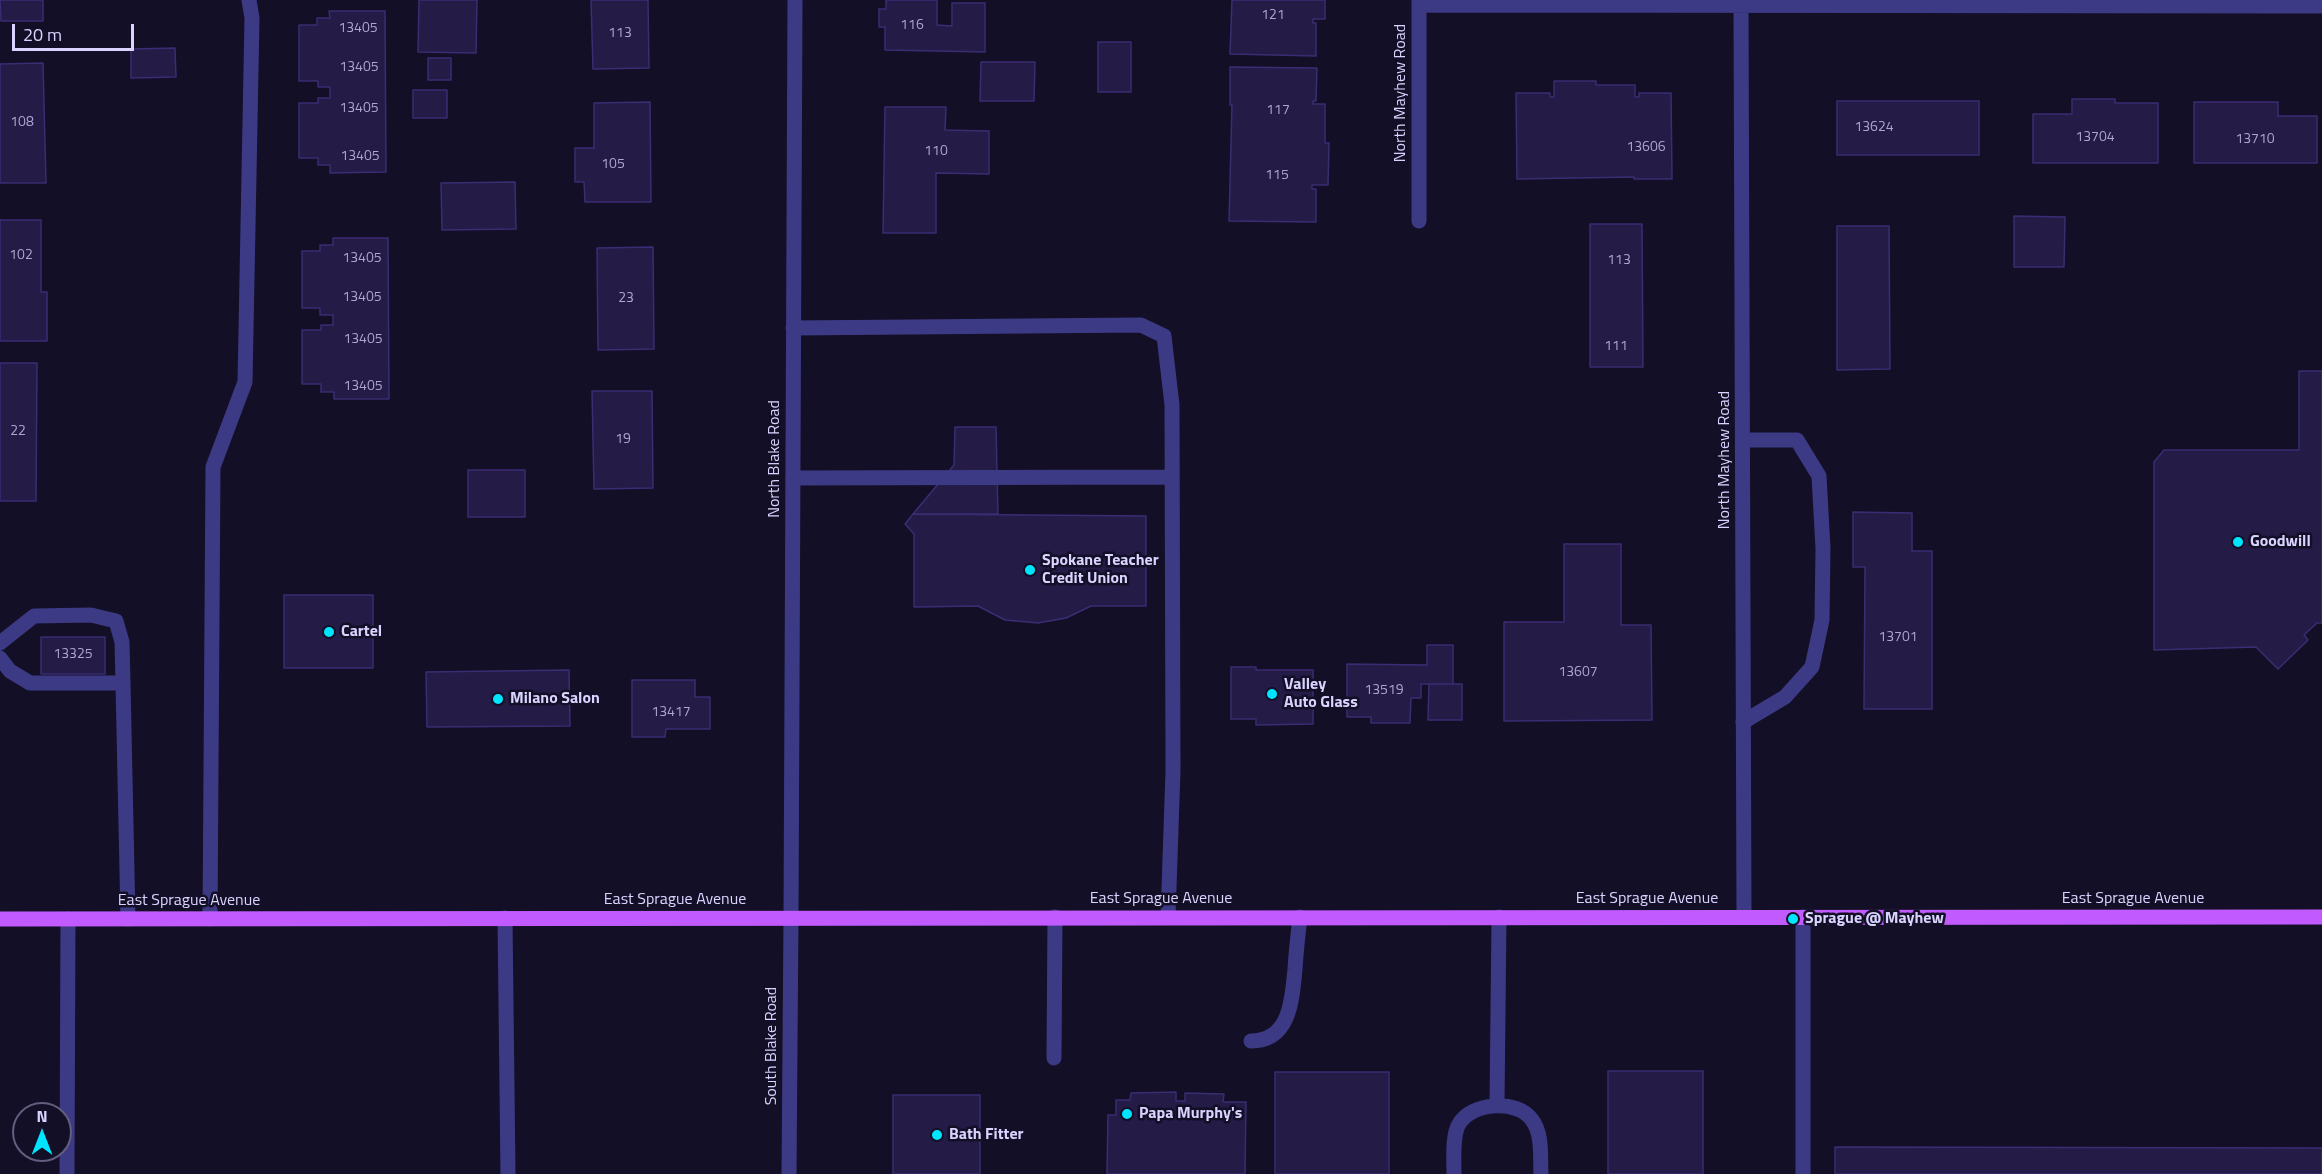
<!DOCTYPE html>
<html>
<head>
<meta charset="utf-8">
<style>
  body { margin:0 }
  #map { position:relative; width:2322px; height:1174px; overflow:hidden; background:#130f26; font-family:"Titillium Web",sans-serif }
  canvas { display:block }
  .north { position:absolute; left:12px; top:1102px; width:60px; height:60px; box-sizing:border-box; background:#130f26; border:2px solid #625e7d; border-radius:50%; rotate:0deg; font-size:16px; font-weight:700; line-height:24px; text-align:center; color:#d9d4ff }
  .north::after { content:''; display:block; margin:auto; width:21px; height:27px; background:#00e5ff; clip-path:polygon(50% 0,100% 100%,50% 72%,0 100%) }
  .scale { position:absolute; left:12px; top:24px; width:122px; height:27px; box-sizing:border-box; border:3px solid #d9d4ff; border-top:0; padding-left:8px; font-size:18px; line-height:21px; white-space:nowrap; color:#d9d4ff; -webkit-text-stroke:4px #130f26; paint-order:stroke }
</style>
</head>
<body>
<div id="map">
<canvas width="2322" height="1174"></canvas>
<div class="north">N</div>
<div class="scale">20 m</div>
</div>
<script>
const ctx = document.querySelector('canvas').getContext('2d');
ctx.lineJoin = 'round';
function fillPath(path, color) {
  ctx.fillStyle = color;
  ctx.fill(path, 'evenodd');
}
function strokePath(path, color, width, dash) {
  ctx.strokeStyle = color;
  ctx.lineWidth = width;
  ctx.lineCap = dash ? 'butt' : 'round';
  ctx.setLineDash(dash || []);
  ctx.stroke(path);
}
function drawText(font, color, halo, rows, align = 'center') {
  ctx.font = font + ' "Titillium Web",sans-serif';
  ctx.lineWidth = 5;
  ctx.setLineDash([]);
  ctx.textBaseline = 'middle';
  ctx.strokeStyle = halo;
  ctx.fillStyle = color;
  for (const [text, x, y, turn = 0] of rows) {
    ctx.save();
    ctx.translate(x, y);
    ctx.rotate((+turn || 0) * Math.PI / 180);
    ctx.textAlign = isNaN(turn) ? turn : align;
    if (halo) ctx.strokeText(text, 0, 0);
    ctx.fillText(text, 0, 0);
    ctx.restore();
  }
}
const building = new Path2D(`
  M0,0H43V21H1Z
  M419,0H477L476,53L418,52Z
  M591,0H648L649,68L593,69Z
  M886,0H937V25L952,26V3H985V52L885,50V27H879V9H886Z
  M1232,0H1325V19H1313V23H1316V56L1230,54Z
  M329,11H385L386,172L330,173V165H318V158H299V103H318V98H330V87H318V81H299V25H317V18H330Z
  M1098,42H1131V92H1098Z
  M175,48L176,77L131,78V49Z
  M428,58H451V80H428Z
  M981,62H1035L1034,101H980Z
  M43,63L46,183H0V64Z
  M1230,67L1317,68L1316,101H1313V104H1325V143H1329L1328,185H1312V189H1316V222L1229,221L1232,105H1230Z
  M1554,81H1596V85H1635V97H1639V93H1671L1672,179H1634V177L1517,179L1516,93H1550V97H1554Z
  M413,90H447V118H413Z
  M2072,99H2115V103H2158V163H2033V114H2072Z
  M1837,101H1979V155H1837Z
  M650,102L651,202H585L584,182H575V148H594V103Z
  M2194,102H2278V116H2317V163H2194Z
  M885,107H946L945,130L989,131V174L936,173V233H883Z
  M515,182L516,229L442,230L441,183Z
  M2014,216L2065,217L2064,267H2014Z
  M0,220H41V292H47V341H0Z
  M1590,224H1642L1643,367H1590Z
  M1837,226H1889L1890,369L1837,370Z
  M333,238H388L389,399H334V392H321V384H302V330H321V325H333V315H320V308H302V251H320V245H333Z
  M653,247L654,349L598,350L597,248Z
  M0,363H37L36,501H0Z
  M2299,371H2322V623H2317L2304,635L2308,640L2278,669L2256,647L2154,650V462L2164,450H2299Z
  M592,391H652L653,488L594,489Z
  M955,427H996L998,514H913L954,465Z
  M468,470H525V517H468Z
  M1853,512L1912,513V551H1932V709H1864L1865,567H1853Z
  M913,514L1146,516V606H1091L1066,618L1038,623L1005,620L978,606L914,607V534L905,524Z
  M1564,544H1621V625H1651L1652,720L1504,721V622H1564Z
  M284,595H373V668H284Z
  M41,637H105V674H41Z
  M1427,645H1453V684H1421V698H1411L1410,723H1371V717H1347V664L1427,665Z
  M1231,667H1256V670H1313V724L1256,725V719H1231Z
  M569,670L570,726L427,727L426,672Z
  M632,680H695V697H710V729H666L665,737H632Z
  M1429,684H1462V720H1428Z
  M1608,1071H1703V1174H1608Z
  M1275,1072H1389V1174H1275Z
  M1176,1092V1101H1185V1093L1224,1094L1223,1102H1246L1245,1174H1107L1108,1115H1116V1100H1130L1131,1093Z
  M893,1095H980V1174H893Z
  M1835,1147L2322,1148V1174H1835Z`);
fillPath(building, '#241b47');
strokePath(building, '#3b2d73', 1.5);
strokePath(new Path2D(`
  M793,328L1141,325L1164,336L1172,405L1173,771L1168,917
  M1743,440H1797L1819,476L1823,548L1822,620L1812,667L1785,697L1743,722
  M793,478L1172,477
  M0,643L34,616L91,615L116,621L122,642L123,683
  M0,658L10,671L30,683H123L128,919
  M505,918L508,1174
  M210,919L213,467L245,382L252,18L249,0
  M1251,1041C1291,1041 1292,998 1295,969C1296,952 1298,934 1300,917
  M1054,1058L1055,917
  M1497,1104L1499,917
  M67,1174L68,919
  M1454,1174C1454,1161 1452,1135 1459,1124C1471,1102 1518,1099 1532,1120C1543,1134 1540,1158 1541,1174
  M1803,1174V917`), '#3d3a85', 15);
strokePath(new Path2D(`
  M1419,5L2322,6
  M1741,5L1744,916
  M1419,221V0
  M791,918L795,0`), '#3d3a85', 15);
strokePath(new Path2D(`
  M789,1174L791,918`), '#3d3a85', 15);
strokePath(new Path2D(`
  M0,919L2322,917`), '#c25bff', 15);
for (const [x, y, r, color] of [
  [2238,542,6,"#00e5ff"],
  [1030,570,6,"#00e5ff"],
  [329,632,6,"#00e5ff"],
  [1272,694,6,"#00e5ff"],
  [498,699,6,"#00e5ff"],
  [1793,919,6,"#00e5ff"],
  [1127,1114,6,"#00e5ff"],
  [937,1135,6,"#00e5ff"]
]) {
  const dot = new Path2D();
  dot.arc(x, y, r, 0, 2 * Math.PI);
  ctx.fillStyle = color;
  ctx.fill(dot);
  strokePath(dot, '#130f26', 2);
}
drawText('14px', '#aca6d1', null, [
  ["121",1273,16],
  ["116",912,26],
  ["13405",358,29],
  ["113",620,34],
  ["13405",359,68],
  ["13405",359,109],
  ["117",1278,111],
  ["108",22,123],
  ["13624",1874,128],
  ["13704",2095,138],
  ["13710",2255,140],
  ["13606",1646,148],
  ["110",936,152],
  ["13405",360,157],
  ["105",613,165],
  ["115",1277,176],
  ["102",21,256],
  ["13405",362,259],
  ["113",1619,261],
  ["13405",362,298],
  ["23",626,299],
  ["13405",363,340],
  ["111",1616,347],
  ["13405",363,387],
  ["22",18,432],
  ["19",623,440],
  ["13701",1898,638],
  ["13325",73,655],
  ["13607",1578,673],
  ["13519",1384,691],
  ["13417",671,713]
]);
drawText('16px', '#d9d4ff', '#130f26', [
  ["North Mayhew Road",1401,93,-90],
  ["North Blake Road",775,459,-90],
  ["North Mayhew Road",1725,460,-90],
  ["East Sprague Avenue",1161,899],
  ["East Sprague Avenue",1647,899],
  ["East Sprague Avenue",2133,899],
  ["East Sprague Avenue",675,900],
  ["East Sprague Avenue",189,901],
  ["South Blake Road",772,1046,-90]
]);
drawText('bold 16px', '#d9d4ff', '#130f26', [
  ["Goodwill",2250,542],
  ["Spokane Teacher",1042,561],
  ["Credit Union",1042,579],
  ["Cartel",341,632],
  ["Valley",1284,685],
  ["Auto Glass",1284,703],
  ["Milano Salon",510,699],
  ["Sprague @ Mayhew",1805,919],
  ["Papa Murphy's",1139,1114],
  ["Bath Fitter",949,1135]
], 'left');
</script>
</body>
</html>
